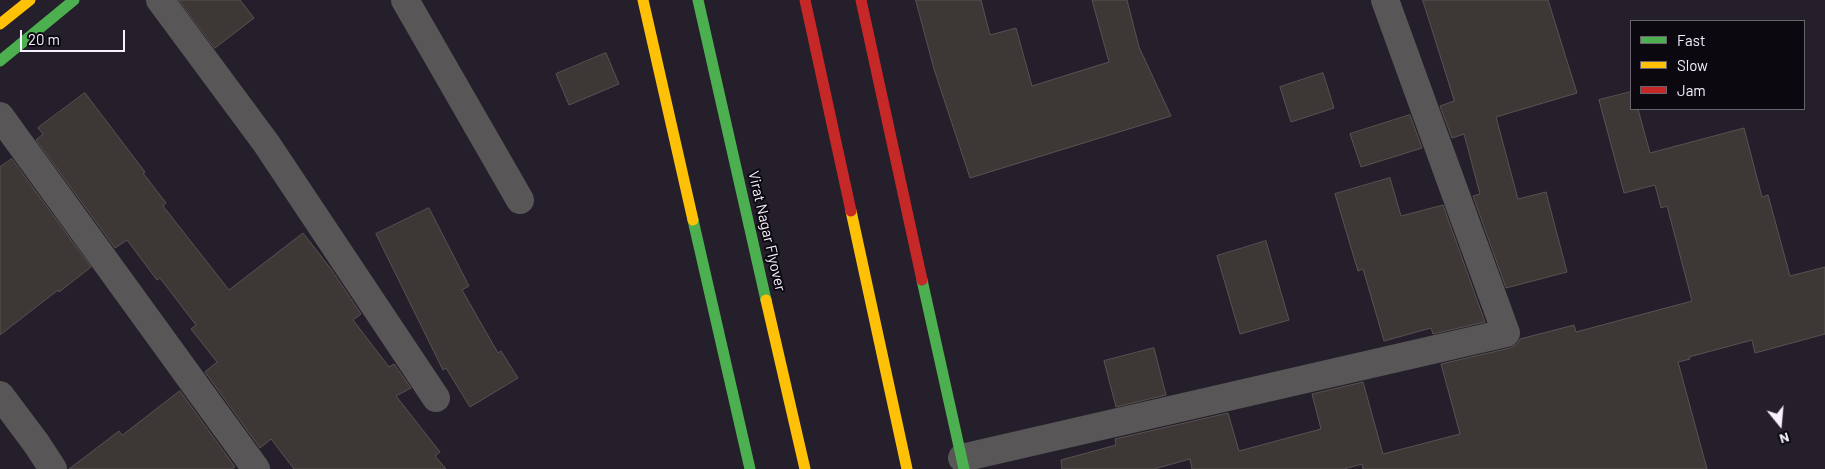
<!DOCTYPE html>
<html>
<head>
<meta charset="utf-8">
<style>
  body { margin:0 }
  #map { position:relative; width:1825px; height:469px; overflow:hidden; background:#241f2a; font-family:Barlow,sans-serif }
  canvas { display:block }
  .legend { position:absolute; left:1630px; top:20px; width:175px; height:90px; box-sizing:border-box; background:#0b0810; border:1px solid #69656f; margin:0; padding:6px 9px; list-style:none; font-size:15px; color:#f7f1fe }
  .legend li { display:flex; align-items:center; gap:10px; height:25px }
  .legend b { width:25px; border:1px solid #69656f }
  .north { position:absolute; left:1755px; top:399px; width:50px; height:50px; -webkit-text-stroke:4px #0b0810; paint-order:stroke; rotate:163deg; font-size:14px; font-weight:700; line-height:20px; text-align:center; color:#f7f1fe }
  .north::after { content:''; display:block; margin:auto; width:18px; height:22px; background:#f7f1fe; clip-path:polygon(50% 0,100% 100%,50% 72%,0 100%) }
  .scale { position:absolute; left:20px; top:30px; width:105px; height:22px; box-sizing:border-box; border:2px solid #f7f1fe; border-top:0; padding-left:6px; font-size:15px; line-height:18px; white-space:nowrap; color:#f7f1fe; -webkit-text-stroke:4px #0b0810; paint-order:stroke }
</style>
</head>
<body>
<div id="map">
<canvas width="1825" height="469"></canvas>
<ul class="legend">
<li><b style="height:6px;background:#4caf50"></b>Fast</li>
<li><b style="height:6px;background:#ffc107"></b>Slow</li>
<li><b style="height:6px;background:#c62828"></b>Jam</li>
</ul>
<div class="north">N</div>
<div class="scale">20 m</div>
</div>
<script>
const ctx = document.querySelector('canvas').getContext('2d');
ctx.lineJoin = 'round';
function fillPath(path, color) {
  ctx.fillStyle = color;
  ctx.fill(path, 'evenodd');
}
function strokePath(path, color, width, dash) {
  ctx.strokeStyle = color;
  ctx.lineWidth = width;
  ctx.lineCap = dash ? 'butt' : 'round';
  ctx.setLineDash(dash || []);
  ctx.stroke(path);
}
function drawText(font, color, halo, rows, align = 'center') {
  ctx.font = font + ' Barlow,sans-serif';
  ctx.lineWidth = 4;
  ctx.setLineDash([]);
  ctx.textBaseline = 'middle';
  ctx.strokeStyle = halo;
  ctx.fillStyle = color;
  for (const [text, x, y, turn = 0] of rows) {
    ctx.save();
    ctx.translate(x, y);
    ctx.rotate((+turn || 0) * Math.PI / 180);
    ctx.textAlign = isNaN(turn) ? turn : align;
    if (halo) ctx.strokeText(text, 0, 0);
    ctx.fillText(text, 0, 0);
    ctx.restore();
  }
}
const building = new Path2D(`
  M179,0H240L254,18L215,48Z
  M916,0H981L990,35L1016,28L1032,86L1109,62L1092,0H1127L1139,47L1171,116L970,178L934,69Z
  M1423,0H1548L1577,93L1496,117L1518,199L1546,192L1567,272L1506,288L1473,196L1480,194L1464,134L1452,138L1440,106L1454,101Z
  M606,53L619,84L569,105L556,74Z
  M1323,73L1334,108L1291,122L1280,87Z
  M1631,92V109H1638L1650,153L1744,128L1762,197L1768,195L1790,276L1825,267V334L1755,353L1752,340L1689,357L1690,359L1678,362L1707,469H1363L1362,464L1344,469H1192L1190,459L1154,469H1062L1061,460L1116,445L1115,439L1228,413L1239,451L1321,429L1312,394L1363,382L1383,454L1460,434L1441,364L1510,348L1517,344L1520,339L1574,325L1576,332L1692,301L1667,206L1661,208L1655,185L1624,193L1599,100Z
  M85,93L145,172L143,173L166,203L163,206L229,290L303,233L331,269L361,314L353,320L389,367L394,364L411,388L396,396L440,452L435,456L446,469H294L271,439L260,448L205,372L217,362L191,329L196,325L160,278L157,280L127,240L115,248L36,140L43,134L38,128Z
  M1410,115L1422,148L1361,167L1350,134Z
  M12,159L91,267L59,292L58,290L0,335V167Z
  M1390,178L1401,216L1443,205L1485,322L1433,334L1431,328L1384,341L1363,269L1358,271L1335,194Z
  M429,208L469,286L462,290L498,353L501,351L518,378L470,407L446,368L443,370L376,234Z
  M1266,241L1289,320L1240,334L1217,256Z
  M1154,348L1166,395L1116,407L1104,361Z
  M180,391L235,467L232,469H69L119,431L122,435Z`);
fillPath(building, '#3d3735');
strokePath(building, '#585353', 1);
strokePath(new Path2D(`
  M160,0L266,143L436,398
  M405,0L520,200
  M0,116L256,469
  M0,395L36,443L53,469
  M962,458L1506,333L1385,0`), '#595657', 28);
strokePath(new Path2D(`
  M698,0L766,300
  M0,61L74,0
  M693,220L750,469
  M922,280L964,469`), '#4caf50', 11);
strokePath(new Path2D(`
  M643,0L693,220
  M0,24L30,0
  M851,211L907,469
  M766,300L805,469`), '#ffc107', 11);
strokePath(new Path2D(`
  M805,0L851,211
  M861,0L922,280`), '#c62828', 11);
drawText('15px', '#f7f1fe', '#0b0810', [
  ["Virat Nagar Flyover",767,231,77]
]);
</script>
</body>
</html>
